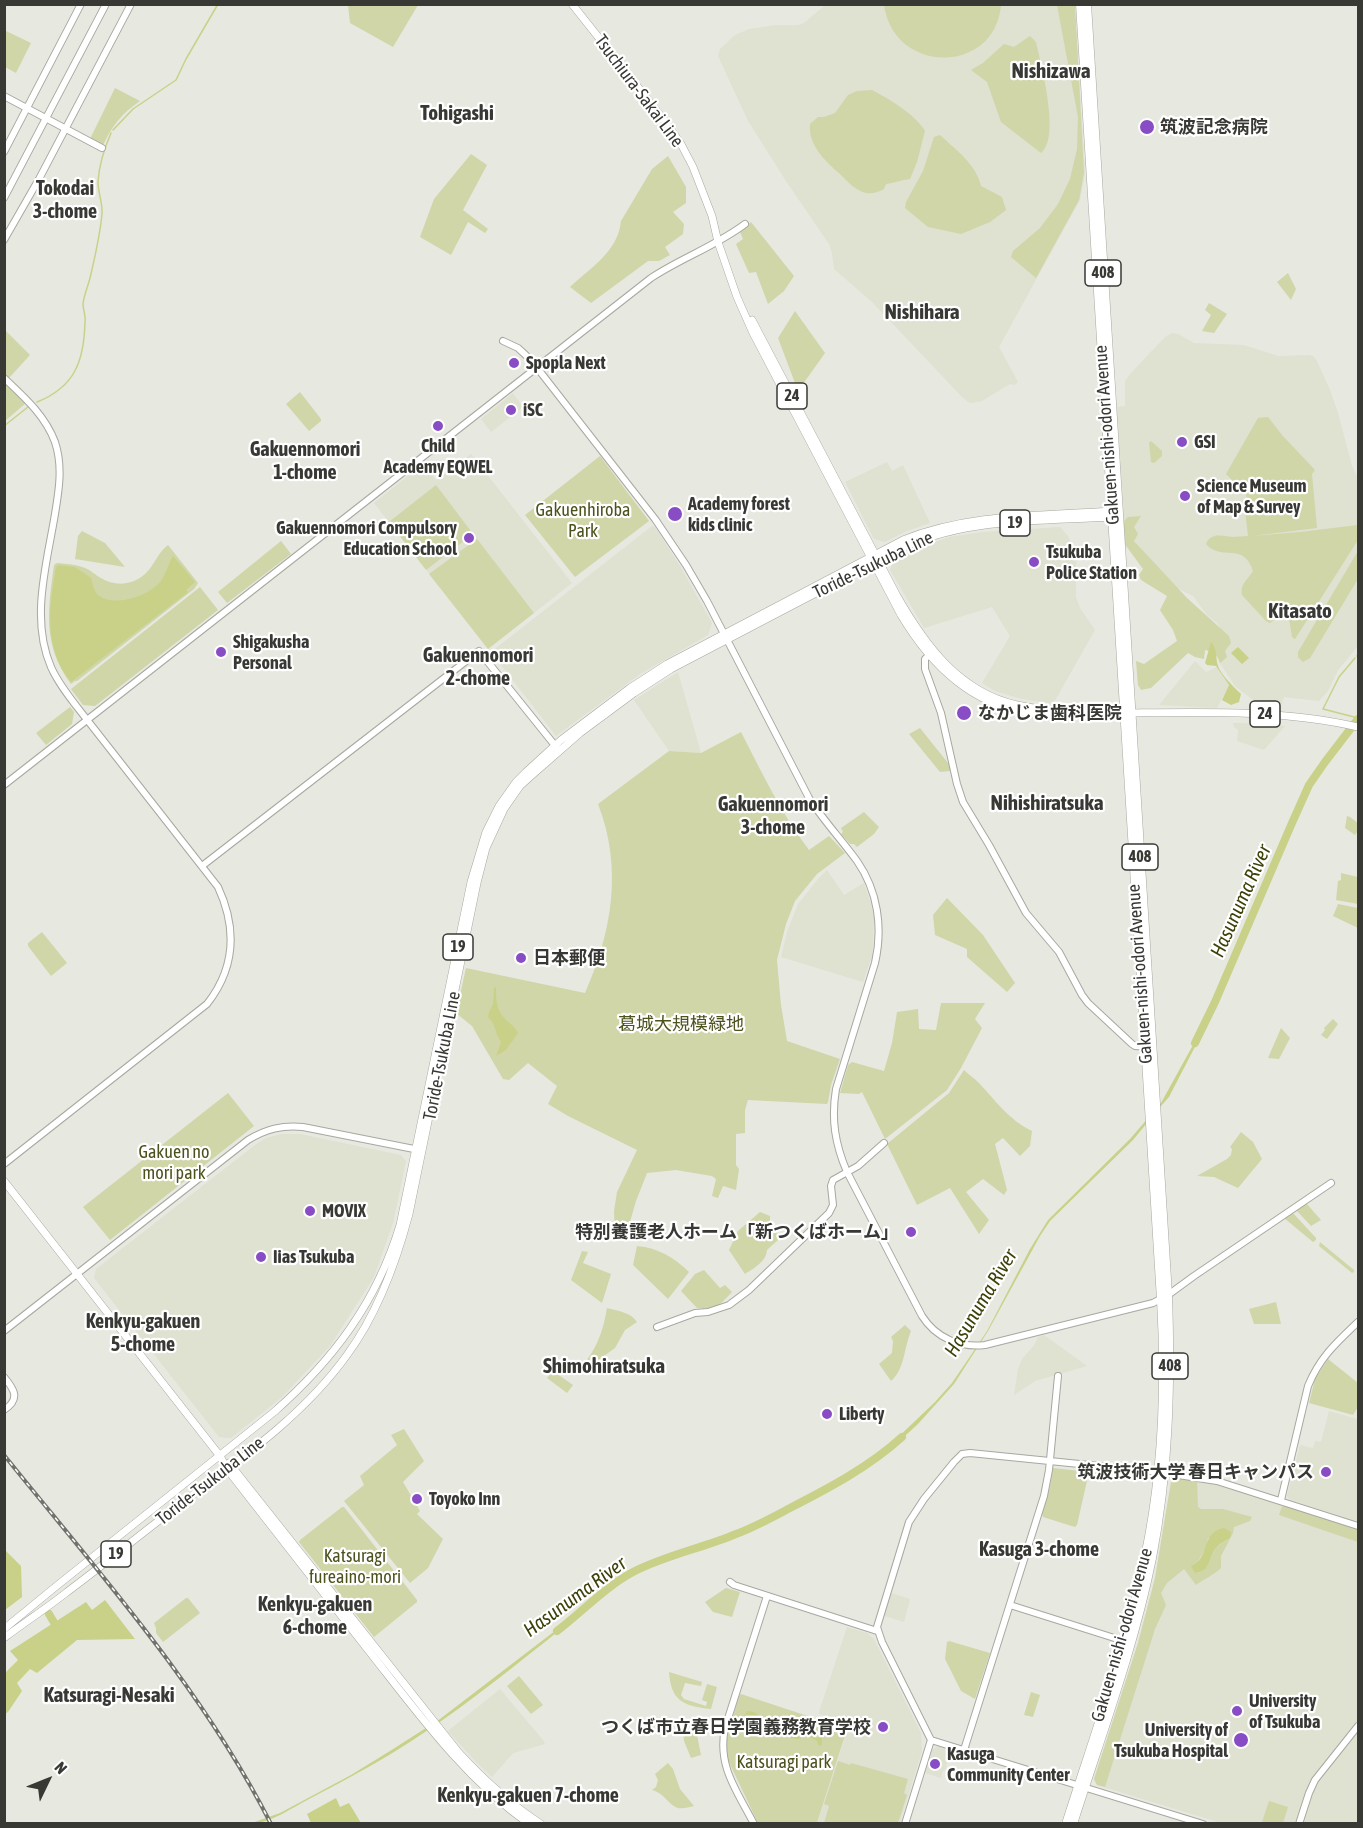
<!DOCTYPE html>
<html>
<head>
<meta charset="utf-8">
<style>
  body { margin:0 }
  #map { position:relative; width:1363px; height:1828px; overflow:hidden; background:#e7e8e0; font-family:"Asap Condensed",sans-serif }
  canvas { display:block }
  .frame { position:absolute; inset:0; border:6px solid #383835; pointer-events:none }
  .north { position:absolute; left:18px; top:1750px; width:60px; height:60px; -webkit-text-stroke:4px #fff; paint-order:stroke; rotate:47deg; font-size:16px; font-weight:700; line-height:24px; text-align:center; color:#383835 }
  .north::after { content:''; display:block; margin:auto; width:21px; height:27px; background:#383835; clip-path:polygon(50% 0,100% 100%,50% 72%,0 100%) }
</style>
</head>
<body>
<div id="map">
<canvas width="1363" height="1828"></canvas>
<div class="frame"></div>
<div class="north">N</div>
</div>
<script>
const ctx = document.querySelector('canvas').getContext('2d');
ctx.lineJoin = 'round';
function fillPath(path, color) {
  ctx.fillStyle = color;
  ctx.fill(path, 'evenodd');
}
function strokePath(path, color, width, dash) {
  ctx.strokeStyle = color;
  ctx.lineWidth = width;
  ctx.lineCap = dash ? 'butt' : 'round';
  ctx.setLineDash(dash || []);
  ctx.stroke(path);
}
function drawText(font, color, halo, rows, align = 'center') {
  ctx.font = font + ' "Asap Condensed","Noto Sans JP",sans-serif';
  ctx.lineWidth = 4.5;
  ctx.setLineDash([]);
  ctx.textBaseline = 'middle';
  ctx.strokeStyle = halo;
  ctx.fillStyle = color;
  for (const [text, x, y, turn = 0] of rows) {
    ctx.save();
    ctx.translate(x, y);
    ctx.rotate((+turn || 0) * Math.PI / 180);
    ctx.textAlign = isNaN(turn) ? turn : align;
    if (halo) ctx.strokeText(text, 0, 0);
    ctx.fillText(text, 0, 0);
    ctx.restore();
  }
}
fillPath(new Path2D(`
  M825,5H1075L1085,173L1080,200L999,347L1018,382L1015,385L1010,384L982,401L972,403L968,402L962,397L872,302L834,269L832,253L829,244L786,181L748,121L718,56L720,49L735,35L749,29L776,25H798L804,23Z
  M1172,333L1178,334L1194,343L1244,345L1278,356L1309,355L1313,356L1317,361L1330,390L1338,413L1352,466L1358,478V646L1338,670L1328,691L1319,701L1284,697L1282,704L1257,703L1235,686L1219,662L1222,631L1217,623L1207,615L1193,596L1177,588L1160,573L1129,534H1125L1117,407L1125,406V381L1130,374L1165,337Z
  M513,393L523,407L491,432L481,419Z
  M471,454L572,583L488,649L374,503L423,464L436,480Z
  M887,462L892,471L903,465L930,523L907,531L885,542L874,539L845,482Z
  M652,526L655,527L680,566L712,623L708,635L640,674L556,736L491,652Z
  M1060,527L1068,536L1076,553V597L1080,608L1095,630L1053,704L1018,698L995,691L982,683L1010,636L992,607L924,628L890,570L894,559L916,549L949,537L983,532Z
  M1195,661L1206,672L1217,667L1229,685L1217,708L1159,705Z
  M678,672L701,753L669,751L634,700Z
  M1233,723H1245L1285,726L1264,750L1237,741L1238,730L1234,727Z
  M827,870L844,895L864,883L870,901L874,918L873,944L872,956L863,982L781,957L787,932L798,904L819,878Z
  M281,1134H300L401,1155L406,1161L393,1223L374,1277L330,1346L282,1397L231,1438L219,1437L94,1278L96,1269L255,1145L266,1138Z
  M1044,1335L1087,1366L1035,1381L1014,1395L1018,1369L1022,1359L1035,1344L1038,1337Z
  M1329,1411L1357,1419L1358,1416V1522L1289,1499L1287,1496L1300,1445L1313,1448L1315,1441L1321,1442Z
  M1172,1476L1216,1483L1358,1529V1823H1221L1097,1785L1094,1779L1138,1643L1155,1578Z
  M891,1593L910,1599L904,1622L885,1616L884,1614Z
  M847,1627L867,1633L874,1639L921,1733L922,1751L900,1823L817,1824L849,1724L819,1714V1712Z
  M500,1689L543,1740L545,1744L513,1753L492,1777L477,1763L448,1731Z
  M938,1746L951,1751L945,1770L943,1771L941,1778L925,1773L933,1749Z`), '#dfe1d1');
fillPath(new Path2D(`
  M348,5V4L418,5L393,47L350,23Z
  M884,5V4L1001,5C995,75 894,75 884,5Z
  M1057,5H1075L1084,173L1079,200L1036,278L1011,257L1013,251L1040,228L1058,204L1070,179L1077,149L1078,117Z
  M6,31L31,43L16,73L5,67Z
  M1030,36L1036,42C1041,65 1061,138 1041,153L1001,122L987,82L971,70L983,63L1004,44L1014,47Z
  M115,88L140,101C122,113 110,128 102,148L89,141Z
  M872,90C889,99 915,114 925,131L917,162L910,179C901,180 894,183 886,184L884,189C879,192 872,194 866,193C855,190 848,182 840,174C825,161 808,145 810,124L818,117H824L835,113L848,95L857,91Z
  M940,135C956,150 976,164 981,186L1002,197L1006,210L990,222L961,234L928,227L905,208L906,202L923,171L934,137Z
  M471,154L487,165L463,210L488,229L485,233L468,222L451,255L420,237L434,199Z
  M668,156L686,187V203L673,212L684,224L683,234L665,247L670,255L659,261H648L591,303L570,287C590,268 618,252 621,221L652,169Z
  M751,222L794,276L784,291L768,304L756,272L749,273L736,244L743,239L740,232Z
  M1288,273L1296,289L1291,300L1277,282Z
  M1209,303L1227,314L1214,333L1202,331L1211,315L1205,310Z
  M795,311L825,353L798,391L778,338Z
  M5,330L30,355L9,378L5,373Z
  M4,380L26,403L5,421H4Z
  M300,392L321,419V421L309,431L286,404Z
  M1268,417L1282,435L1315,470L1312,474L1317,528L1252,536L1300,532L1358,525V540L1295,639L1292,637L1288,612H1284L1270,623L1266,621L1242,595C1240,583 1248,580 1253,571C1244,541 1221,562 1206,544C1211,532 1222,536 1232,537C1237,537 1243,536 1248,536L1244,501L1247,500L1246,494L1226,474L1258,418Z
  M1151,441L1162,451V456L1154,463L1151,462L1149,443Z
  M600,456L649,521L575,577L525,515Z
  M436,485L473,534L426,570L389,522Z
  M1141,516L1134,527L1138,534L1134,541L1187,598L1229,636L1231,643L1225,651L1227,657L1220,663C1217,654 1214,652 1205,650L1204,659L1195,657L1188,653L1151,688L1141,690L1138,685L1136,661L1144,664L1177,641L1173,630L1160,610L1167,596L1141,580L1139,575L1143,569L1124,543L1123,522L1128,517Z
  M82,531L105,543L125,567L75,559L78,536Z
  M477,539L534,613L488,649L429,574Z
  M281,541L291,554L227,603L218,592Z
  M168,545L198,583L194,589L77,681H75L71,684C42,645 48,609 54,565L57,563C66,564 76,564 85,568C91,570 95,575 101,578C115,587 133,585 145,574C155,565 157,553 168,545Z
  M1358,551V579L1310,658L1303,662L1298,657V652Z
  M200,587L218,610L95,706L83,705L71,689Z
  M70,707L74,712L72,724L46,745L36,733Z
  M920,728L948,763L950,761L951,771L940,772L909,734Z
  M741,732C762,773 781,813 809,850L829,836L845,853L817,874L795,901L786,924L777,960L781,1005L787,1041L840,1059L831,1085L828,1102L827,1104L748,1100L745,1110V1133L736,1134V1165L739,1169L736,1190L723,1186L718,1198L712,1196L716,1179L712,1176L676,1170L647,1173L636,1201L625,1239L615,1238L614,1211L617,1192L637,1150L568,1116L548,1104L557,1086L528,1063L509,1080L503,1079L472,1026L456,1013L466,968L585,993C612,932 623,868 598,804L669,751L701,753Z
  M864,812L879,827L874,834L857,847L854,844H850L841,834L843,832L841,828Z
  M1347,816L1350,817L1358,823V833L1357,832L1355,835L1345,828Z
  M1341,873L1358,877V904L1336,900L1338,881L1341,880Z
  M947,898L983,935L1015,983L1007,992L967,957V949L935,935L933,915Z
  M1338,904L1358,908V928L1333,916Z
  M42,932L67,963L51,976L28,946V943Z
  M941,1003H985L975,1019L982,1028L961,1068L947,1090L885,1139L862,1092L859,1094L840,1093L848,1065L852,1062L884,1071L892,1043L897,1012L918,1009L919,1029L936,1030Z
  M1333,1019L1338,1024L1327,1039L1321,1035L1325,1030L1324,1028Z
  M1281,1028L1290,1038L1279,1059L1268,1058Z
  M964,1070C969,1075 974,1078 979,1083C996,1101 1009,1120 1032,1131L1030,1146L1020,1156L1003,1138L995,1144L1007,1190L1004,1195L983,1179L966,1192L989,1220L979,1234L950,1188L917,1205L887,1144L949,1093Z
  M228,1093L254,1126L110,1240L83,1207Z
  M1241,1132L1253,1142L1262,1159L1238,1188L1214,1177L1197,1176L1227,1159L1231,1155L1232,1149L1230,1147Z
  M1306,1203L1321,1220L1311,1226L1297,1211V1209Z
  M760,1212L770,1216V1225L776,1229L778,1240L767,1250C766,1262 754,1268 745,1274L729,1250L738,1231Z
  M1291,1213H1293L1316,1238V1240L1313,1242L1284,1218Z
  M1320,1242L1354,1270V1272L1352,1273L1319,1246Z
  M637,1246C658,1248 674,1257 689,1272L668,1299L633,1265Z
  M582,1251L588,1252L583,1263L611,1274L602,1303L571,1280Z
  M704,1270L720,1288L725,1285L732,1292C719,1306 716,1310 697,1308L681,1291L695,1274Z
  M1276,1302L1281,1324H1254L1249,1309Z
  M607,1308C617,1311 631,1312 637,1322L625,1330L615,1348L590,1366L586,1361C598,1346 604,1327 607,1308Z
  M905,1325L911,1331C904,1347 905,1369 891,1381L879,1364L892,1353L893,1341L891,1337Z
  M1328,1359L1358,1383V1407L1353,1415L1309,1403L1315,1379Z
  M553,1371L573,1385L567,1393L547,1378Z
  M404,1429L424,1461L403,1482L420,1511L417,1514L443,1539L428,1568L410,1583L344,1501L364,1485L360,1476L397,1445L391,1435Z
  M1053,1468L1089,1472L1077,1525L1075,1527L1043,1517L1042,1514L1050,1487Z
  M1172,1476L1197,1480L1198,1507L1201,1509H1223L1252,1517L1250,1521L1234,1527L1233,1533L1221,1556V1568C1214,1575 1204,1579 1196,1585L1184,1569L1167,1583L1161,1593L1166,1605L1155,1629L1105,1787L1097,1785L1094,1779L1138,1643L1155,1578ZM1208,1538H1230C1227,1541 1221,1543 1218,1546C1209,1555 1212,1567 1198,1573L1196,1565L1206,1547Z
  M1284,1505L1358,1529V1542L1279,1515L1282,1507Z
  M342,1507H344L417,1600V1602L374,1637L299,1542L300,1540Z
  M726,1588L740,1592L732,1617L713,1612L705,1602Z
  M186,1598H188L200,1613L163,1642L156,1633V1628L154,1623Z
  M949,1641L990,1653L975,1699L961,1691L945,1659L947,1642Z
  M669,1672L702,1682L701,1686L685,1683L681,1695L684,1699L706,1706L707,1702L702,1700L707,1684L717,1687L711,1709C683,1706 671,1701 669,1672Z
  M519,1676L543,1705L531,1714L507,1686Z
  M1031,1692L1040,1695L1033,1717L1024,1715Z
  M741,1694L847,1729L817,1823H758L727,1758V1738L739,1696Z
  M683,1728L696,1730L701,1755L691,1758L684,1741Z
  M838,1761L850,1765L851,1763L908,1779L904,1793L907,1795L898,1823H824L829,1806L824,1804Z
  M668,1763L673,1769L680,1789L694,1806C689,1807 683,1809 678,1808C668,1805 666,1794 652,1790L656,1787L658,1780L655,1774Z
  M1269,1801L1288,1807L1283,1823L1262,1822Z`), '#d0d6a8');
fillPath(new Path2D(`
  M173,556L195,582L186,590L188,592L71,682C43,648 49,607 56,567L58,565L75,567L91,578C93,584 93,590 98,595C113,608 149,596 160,582C166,575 168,564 173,556Z
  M1211,642C1218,650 1215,657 1218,666C1222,676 1233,686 1241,694L1239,702L1231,705L1222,700L1229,685L1216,666L1207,665L1205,663Z
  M1238,647L1249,658L1242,664L1231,653Z
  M496,987C496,1002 496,1010 507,1021C512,1025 515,1027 518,1033L506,1050L496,1056L501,1042C494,1032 497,1026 488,1017L489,1012L493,1004L494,988Z
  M1198,1036L1200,1037L1169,1097L1161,1106L1133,1140L1050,1221L1040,1236L988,1331L954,1384L918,1424L895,1445L893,1442L935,1402L952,1383L969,1358L987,1331L1030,1249L1048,1220L1130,1139L1161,1103Z
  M1224,1528L1231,1532L1230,1538C1226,1541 1220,1543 1217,1547C1208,1556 1212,1571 1195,1573L1191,1566C1210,1560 1200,1532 1224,1528Z
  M5,1550L21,1566L22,1597L5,1610Z
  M105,1600L135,1639L77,1640L37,1673L30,1669L17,1683L22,1691L8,1712L5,1714V1673L18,1660L10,1651L86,1602L92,1610Z
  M564,1624L565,1626C518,1663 472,1701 422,1734C387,1758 349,1778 311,1798C291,1808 272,1823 249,1824L280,1813L351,1775L390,1751L440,1719Z
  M747,1711L754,1712L767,1722L778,1726L783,1732L796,1736L802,1730L816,1738L822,1736V1745L819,1746L817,1741L807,1735C804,1736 802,1738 799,1739C796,1740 780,1734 776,1733V1729L768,1727L747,1724L743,1718Z
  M336,1798L340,1807L349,1803L361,1823H311L307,1814Z`), '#c9d188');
strokePath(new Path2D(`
  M113,130L133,109L176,80L186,59L218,4
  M37,402C75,387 84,361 85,322C86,316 83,310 83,304C84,295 88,286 90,278C95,257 100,235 102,214C103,204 98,193 98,182C99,165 104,149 111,133
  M4,426L28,407
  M1357,656L1358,654
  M1355,658L1339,677L1323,709L1358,718`), '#c9d188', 1.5);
strokePath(new Path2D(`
  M1195,1043L1215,1002L1292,823L1309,785L1325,762L1358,719
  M49,1614L59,1631
  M557,1631C582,1612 605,1587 633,1572C666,1555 703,1548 736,1534C755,1527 773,1517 790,1508C829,1488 869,1467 902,1437`), '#c9d188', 8);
const secondary = new Path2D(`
  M4,96L102,148
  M4,152L81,4
  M4,198L106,4
  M4,240L39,179L131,4
  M503,341L518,348L531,360L655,519L686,565L707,601L809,798C823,820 841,839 857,861C878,891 883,928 875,963L836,1089C831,1119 835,1144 847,1172L922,1316C936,1338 960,1348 985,1345L1153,1303L1168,1295L1194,1276L1331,1183
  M4,378C24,397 45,415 55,442C63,466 59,490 55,514C47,563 30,619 51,667C58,683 70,698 81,712L218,887C237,928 236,967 207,1004L4,1164
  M931,653L925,659V669L941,713L957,784L963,802L989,845L1026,913L1059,952L1082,995L1088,1003L1132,1044L1135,1046L1148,1047
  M4,785L651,278C681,258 716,246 745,224
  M202,866L479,651L557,748
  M657,1327L695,1313L708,1312L729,1305L749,1290L829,1213L833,1205L831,1186L833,1180L858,1166L884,1143
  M4,1331L248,1140C266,1129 282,1125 303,1127L419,1150
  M4,1377C14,1389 21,1399 4,1410
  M1281,1500L1308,1386C1320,1357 1336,1343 1358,1322
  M730,1582L734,1585L877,1631
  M1010,1605L1127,1642
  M931,1740L1203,1824
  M964,1750L1044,1496L1049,1470L1058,1376
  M754,1824C737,1791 717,1766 725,1728L767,1596
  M905,1824L931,1740L882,1642L877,1627L909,1522L924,1499L954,1462L962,1454L970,1453L1159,1472L1217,1481L1358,1526
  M1299,1824L1309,1793L1315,1780L1358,1726`);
const primary = new Path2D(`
  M572,4L664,120L681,144L693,167L712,216L718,242L737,297L753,333L901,615C929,662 967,702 1024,712C1054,717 1085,716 1116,716H1124L1131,713C1208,712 1284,710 1358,727
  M752,320L897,596C925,645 959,692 1017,705C1052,713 1089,711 1124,710L1129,712
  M4,1181L220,1456L227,1469C273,1528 319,1587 365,1646C415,1709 462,1776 529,1824
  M229,1463L459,1753C484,1780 510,1804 541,1824
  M4,1629L54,1588L274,1412C333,1360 377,1302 400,1225L471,882L486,832L499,806L516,782L526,772L561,740L630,688L667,664L903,540C969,513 1042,516 1112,511L1115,512
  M4,1638C25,1622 47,1608 67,1592C106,1563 143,1532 182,1503C241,1459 304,1415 347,1355C378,1313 396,1263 409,1214L477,883L486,848L504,809L520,786L531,776L580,733L634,693L671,669L906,546C971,518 1043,521 1112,517L1116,514`);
const highway = new Path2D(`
  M1066,1824C1094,1736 1126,1648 1145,1557C1163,1473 1166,1385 1161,1299L1080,4
  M1073,1824C1101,1736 1134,1648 1152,1558C1169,1471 1171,1384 1168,1295L1087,4`);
strokePath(secondary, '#a7a8a0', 8);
strokePath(primary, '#a7a8a0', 8);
strokePath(highway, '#a7a8a0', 9);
strokePath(secondary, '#fff', 6);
strokePath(primary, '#fff', 7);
strokePath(highway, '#fff', 8);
const rail = new Path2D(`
  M4,1455C99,1573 202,1688 271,1824`);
strokePath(rail, '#72726d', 4);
strokePath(rail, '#fff', 1.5, [4.5]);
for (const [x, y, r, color] of [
  [1147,127,8,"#884dc4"],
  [514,363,6,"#884dc4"],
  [511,410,6,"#884dc4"],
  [438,426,6,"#884dc4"],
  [1182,442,6,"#884dc4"],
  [1185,496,6,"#884dc4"],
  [675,514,8,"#884dc4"],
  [469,538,6,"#884dc4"],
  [1034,562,6,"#884dc4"],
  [221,652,6,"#884dc4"],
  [964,713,8,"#884dc4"],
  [521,958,6,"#884dc4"],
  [310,1211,6,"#884dc4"],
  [911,1232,6,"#884dc4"],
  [261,1257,6,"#884dc4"],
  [827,1414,6,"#884dc4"],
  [1326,1472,6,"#884dc4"],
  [417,1499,6,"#884dc4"],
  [1237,1711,6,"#884dc4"],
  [883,1727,6,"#884dc4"],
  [1241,1740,8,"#884dc4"],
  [935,1764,6,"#884dc4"]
]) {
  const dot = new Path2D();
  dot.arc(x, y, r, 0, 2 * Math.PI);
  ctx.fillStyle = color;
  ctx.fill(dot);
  strokePath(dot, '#fff', 2);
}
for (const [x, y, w] of [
  [1103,273,36],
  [792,396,30],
  [1015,523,30],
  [1265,714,30],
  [1140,857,36],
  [458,947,30],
  [1170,1366,36],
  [116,1554,30]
]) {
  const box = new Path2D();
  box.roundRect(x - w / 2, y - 13, w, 26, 4.5);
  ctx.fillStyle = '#fff';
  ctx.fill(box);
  strokePath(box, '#383835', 1.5);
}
drawText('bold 16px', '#383835', null, [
  ["408",1103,273],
  ["24",792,396],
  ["19",1015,523],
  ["24",1265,714],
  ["408",1140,857],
  ["19",458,947],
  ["408",1170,1366],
  ["19",116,1554]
]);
drawText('18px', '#383835', '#fff', [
  ["Tsuchiura-Sakai Line",639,91,53],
  ["Gakuen-nishi-odori Avenue",1107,435,-94],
  ["Toride-Tsukuba Line",873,565,-26],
  ["Gakuen-nishi-odori Avenue",1140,974,-94],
  ["Toride-Tsukuba Line",442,1056,-79],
  ["Toride-Tsukuba Line",210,1481,-38],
  ["Gakuen-nishi-odori Avenue",1122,1635,-74]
]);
drawText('bold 18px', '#383835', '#fff', [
  ["筑波記念病院",1160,127],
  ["Spopla Next",526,363],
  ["iSC",523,410],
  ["GSI",1194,442],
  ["Child",438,446,"center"],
  ["Academy EQWEL",438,467,"center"],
  ["Science Museum",1197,486],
  ["of Map & Survey",1197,507],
  ["Academy forest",688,504],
  ["kids clinic",688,525],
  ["Gakuennomori Compulsory",457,528,"right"],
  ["Education School",457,549,"right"],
  ["Tsukuba",1046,552],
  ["Police Station",1046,573],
  ["Shigakusha",233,642],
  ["Personal",233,663],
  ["なかじま歯科医院",978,713],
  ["日本郵便",533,958],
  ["MOVIX",322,1211],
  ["特別養護老人ホーム「新つくばホーム」",899,1232,"right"],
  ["Iias Tsukuba",273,1257],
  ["Liberty",839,1414],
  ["筑波技術大学 春日キャンパス",1314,1472,"right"],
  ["Toyoko Inn",429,1499],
  ["University",1249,1701],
  ["of Tsukuba",1249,1722],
  ["つくば市立春日学園義務教育学校",871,1727,"right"],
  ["University of",1228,1730,"right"],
  ["Tsukuba Hospital",1228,1751,"right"],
  ["Kasuga",947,1754],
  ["Community Center",947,1775]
], 'left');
drawText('18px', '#4d511c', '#fff', [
  ["Gakuenhiroba",583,510],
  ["Park",583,531],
  ["葛城大規模緑地",681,1024],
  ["Gakuen no",174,1152],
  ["mori park",174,1173],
  ["Katsuragi",355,1556],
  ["fureaino-mori",355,1577],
  ["Katsuragi park",784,1762]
]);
drawText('bold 20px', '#383835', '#fff', [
  ["Tokodai",65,189],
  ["3-chome",65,212],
  ["Gakuennomori",305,450],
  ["1-chome",305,473],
  ["Gakuennomori",478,656],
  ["2-chome",478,679],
  ["Gakuennomori",773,805],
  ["3-chome",773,828],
  ["Kenkyu-gakuen",143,1322],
  ["5-chome",143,1345],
  ["Kasuga 3-chome",1039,1550],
  ["Kenkyu-gakuen",315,1605],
  ["6-chome",315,1628],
  ["Kenkyu-gakuen 7-chome",528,1796]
]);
drawText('italic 20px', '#3e4209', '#fff', [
  ["Hasunuma River",1241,901,-66],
  ["Hasunuma River",981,1303,-59],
  ["Hasunuma River",575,1597,-36]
]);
drawText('bold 21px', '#383835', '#fff', [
  ["Nishizawa",1051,71],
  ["Tohigashi",457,113],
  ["Nishihara",922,312],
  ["Kitasato",1300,611],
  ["Nihishiratsuka",1047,803],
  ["Shimohiratsuka",604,1366],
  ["Katsuragi-Nesaki",109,1695]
]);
</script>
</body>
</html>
